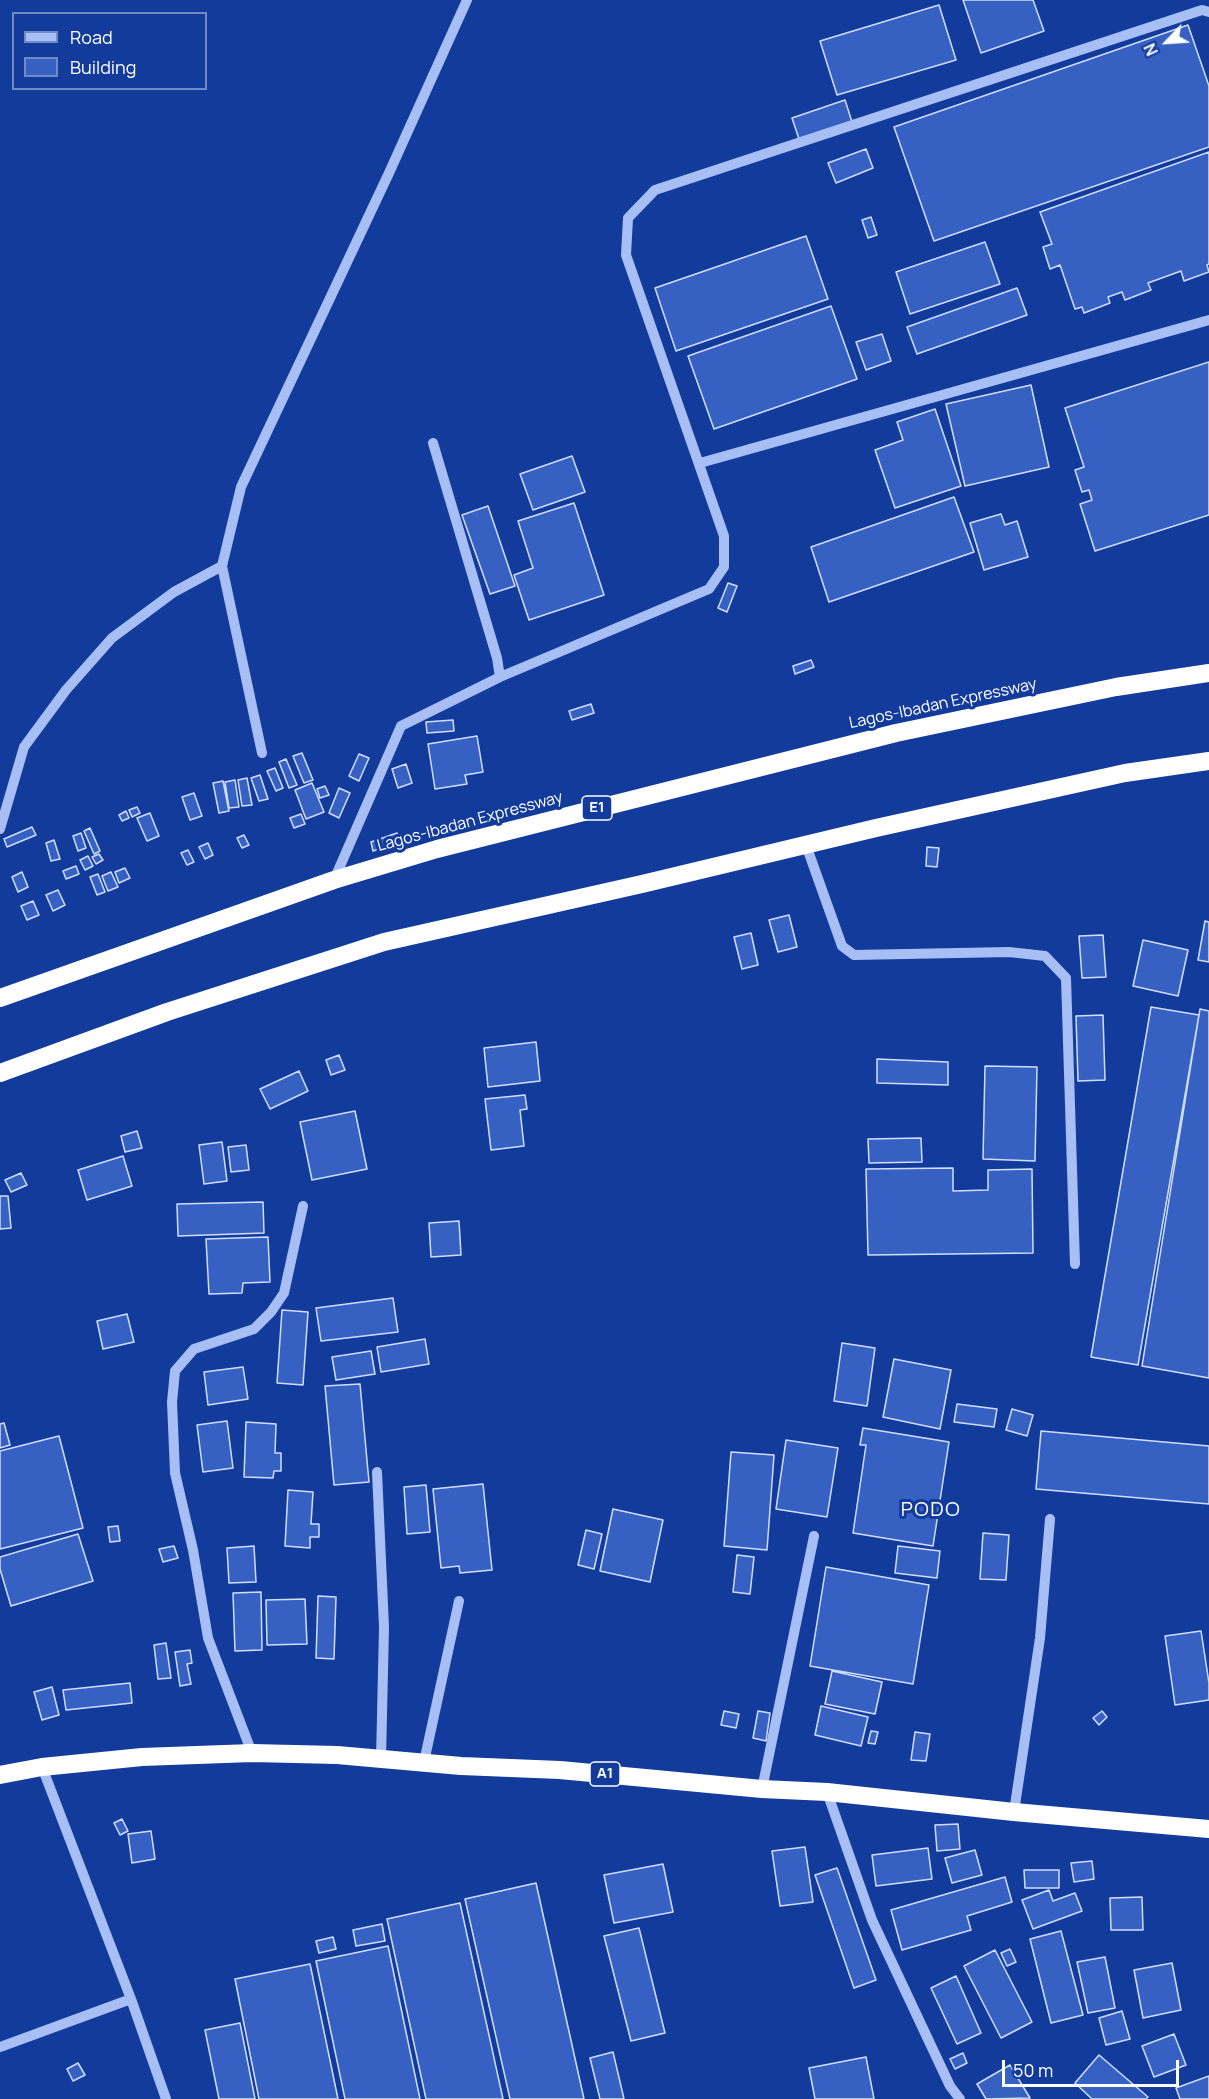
<!DOCTYPE html>
<html>
<head>
<meta charset="utf-8">
<style>
  body { margin:0 }
  #map { position:relative; width:1209px; height:2099px; overflow:hidden; background:#123b9c; font-family:Manrope,sans-serif }
  canvas { display:block }
  .legend { position:absolute; left:12px; top:12px; width:195px; height:78px; box-sizing:border-box; background:#123b9c; border:2px solid #7189c4; margin:0; padding:8px 10px; list-style:none; font-size:18px; color:#fff }
  .legend li { display:flex; align-items:center; gap:12px; height:30px }
  .legend b { width:30px; border:2px solid #7189c4 }
  .north { position:absolute; left:1137px; top:12px; width:60px; height:60px; -webkit-text-stroke:4px #123b9c; paint-order:stroke; rotate:245deg; font-size:16px; font-weight:700; line-height:24px; text-align:center; color:#fff }
  .north::after { content:''; display:block; margin:auto; width:21px; height:27px; background:#fff; clip-path:polygon(50% 0,100% 100%,50% 72%,0 100%) }
  .scale { position:absolute; left:1002px; top:2060px; width:177px; height:27px; box-sizing:border-box; border:3px solid #fff; border-top:0; padding-left:8px; font-size:18px; line-height:21px; white-space:nowrap; color:#fff; -webkit-text-stroke:4px #123b9c; paint-order:stroke }
</style>
</head>
<body>
<div id="map">
<canvas width="1209" height="2099"></canvas>
<ul class="legend">
<li><b style="height:8px;background:#a7bff4"></b>Road</li>
<li><b style="height:16px;background:#3661c2"></b>Building</li>
</ul>
<div class="north">N</div>
<div class="scale">50 m</div>
</div>
<script>
const ctx = document.querySelector('canvas').getContext('2d');
ctx.lineJoin = 'round';
function fillPath(path, color) {
  ctx.fillStyle = color;
  ctx.fill(path, 'evenodd');
}
function strokePath(path, color, width, dash) {
  ctx.strokeStyle = color;
  ctx.lineWidth = width;
  ctx.lineCap = dash ? 'butt' : 'round';
  ctx.setLineDash(dash || []);
  ctx.stroke(path);
}
function drawText(font, color, halo, rows, align = 'center') {
  ctx.font = font + ' Manrope,sans-serif';
  ctx.lineWidth = 6;
  ctx.setLineDash([]);
  ctx.textBaseline = 'middle';
  ctx.strokeStyle = halo;
  ctx.fillStyle = color;
  for (const [text, x, y, turn = 0] of rows) {
    ctx.save();
    ctx.translate(x, y);
    ctx.rotate((+turn || 0) * Math.PI / 180);
    ctx.textAlign = isNaN(turn) ? turn : align;
    if (halo) ctx.strokeText(text, 0, 0);
    ctx.fillText(text, 0, 0);
    ctx.restore();
  }
}
const building = new Path2D(`
  M963,0H1033L1044,31L981,53Z
  M939,5L956,60L837,95L820,41Z
  M1188,25L1209,86V147L934,241L894,127Z
  M845,100L852,122L799,139L792,118Z
  M866,149L873,168L836,183L828,163Z
  M1209,152V264L1207,265L1209,272L1184,281L1181,271L1148,283L1151,290L1125,300L1122,292L1108,297L1110,303L1084,313L1082,307L1075,309L1060,265L1050,269L1043,247L1052,244L1040,212Z
  M871,217L877,235L868,238L862,220Z
  M806,236L828,299L676,351L655,288Z
  M985,242L1000,284L910,314L896,272Z
  M1017,288L1027,315L917,354L907,327Z
  M831,306L857,379L714,429L688,356Z
  M882,334L891,361L866,370L856,342Z
  M1209,362V515L1095,551L1080,504L1092,500L1089,490L1082,492L1075,470L1084,467L1065,408Z
  M1031,385L1049,467L965,486L946,404Z
  M935,409L961,486L895,508L875,450L903,440L897,422Z
  M572,456L585,492L533,510L520,474Z
  M954,497L974,552L829,602L811,547Z
  M574,503L604,595L529,620L514,575L533,568L518,521Z
  M488,506L515,586L490,594L462,515Z
  M1001,514L1005,525L1017,521L1028,557L984,570L970,523Z
  M728,583L737,586L727,612L718,608Z
  M811,660L814,667L795,674L793,666Z
  M591,704L594,713L572,720L569,711Z
  M453,720L454,731L427,733L426,722Z
  M477,736L483,772L465,775L467,784L435,789L428,744Z
  M302,753L313,780L304,783L293,756Z
  M359,754L369,758L359,781L349,776Z
  M286,759L297,785L289,788L279,762Z
  M406,764L412,783L398,788L392,769Z
  M275,768L283,788L276,791L267,771Z
  M260,775L268,799L259,801L251,778Z
  M247,778L252,805L242,806L238,780Z
  M235,780L239,807L229,808L225,782Z
  M223,781L229,811L219,813L213,783Z
  M312,783L324,812L306,819L295,790Z
  M325,786L329,795L320,798L317,789Z
  M339,788L350,793L339,818L329,813Z
  M194,793L202,816L190,820L182,797Z
  M137,807L140,813L132,817L129,810Z
  M126,811L129,818L122,821L119,815Z
  M150,813L159,836L147,841L137,818Z
  M301,814L305,824L294,828L290,818Z
  M32,827L36,835L7,847L4,839Z
  M90,828L100,851L94,854L84,831Z
  M81,833L86,848L78,851L73,836Z
  M397,833L400,842L373,851L371,842Z
  M244,835L249,845L242,848L237,838Z
  M54,840L60,859L51,861L46,843Z
  M208,843L213,855L205,859L199,847Z
  M927,847L939,848L937,867L926,866Z
  M188,850L194,862L187,865L181,853Z
  M99,854L103,860L96,864L92,857Z
  M88,856L93,866L85,870L80,860Z
  M76,866L79,874L66,879L63,871Z
  M125,868L130,878L119,883L115,872Z
  M22,872L28,887L18,892L12,877Z
  M111,872L118,887L108,891L102,876Z
  M98,874L105,892L97,895L90,877Z
  M58,890L65,905L53,911L46,895Z
  M33,901L39,915L27,920L21,906Z
  M789,915L797,947L778,952L769,920Z
  M1205,921L1209,922V962L1198,960Z
  M751,933L758,965L742,969L734,937Z
  M1103,935L1106,977L1082,978L1079,936Z
  M1143,940L1188,950L1178,996L1133,986Z
  M1151,1007L1199,1015L1138,1365L1091,1357Z
  M1200,1009L1209,1011V1378L1142,1366Z
  M1103,1015L1105,1080L1078,1081L1076,1016Z
  M536,1042L540,1081L488,1087L484,1048Z
  M339,1055L345,1070L331,1075L326,1060Z
  M877,1059L948,1062V1085L877,1083Z
  M985,1066L1037,1067L1035,1161L983,1159Z
  M299,1071L308,1091L270,1109L260,1089Z
  M525,1095L527,1109L520,1110L524,1146L491,1150L485,1099Z
  M355,1111L367,1169L312,1180L300,1122Z
  M137,1131L142,1148L125,1152L121,1136Z
  M921,1138L922,1162L869,1163L868,1139Z
  M222,1142L227,1181L204,1184L199,1145Z
  M246,1145L249,1170L231,1172L228,1147Z
  M123,1156L132,1186L87,1200L78,1170Z
  M953,1168V1191L988,1190V1170L1032,1169L1033,1253L868,1255L866,1169Z
  M21,1173L27,1185L11,1192L5,1180Z
  M0,1196H8L11,1228L0,1229Z
  M263,1202L264,1233L178,1236L177,1204Z
  M459,1221L461,1255L431,1257L429,1223Z
  M268,1237L270,1282L243,1283L242,1293L209,1294L206,1239Z
  M393,1298L398,1332L321,1341L316,1308Z
  M282,1310L308,1312L303,1385L277,1383Z
  M127,1314L134,1342L103,1349L97,1321Z
  M425,1339L429,1364L381,1372L377,1347Z
  M842,1343L875,1348L867,1406L834,1401Z
  M371,1351L375,1374L336,1380L332,1357Z
  M894,1359L951,1370L940,1429L883,1417Z
  M243,1367L248,1399L208,1405L204,1372Z
  M360,1384L369,1482L334,1485L325,1386Z
  M957,1404L997,1409L994,1427L954,1422Z
  M1012,1409L1033,1415L1027,1436L1006,1430Z
  M227,1421L233,1468L203,1472L197,1425Z
  M246,1422L276,1424L275,1453H281V1471H274L273,1478L244,1477Z
  M4,1423L10,1445L0,1448V1424Z
  M863,1428L949,1442L933,1546L853,1533L866,1445H860Z
  M1041,1431L1209,1446V1504L1036,1489Z
  M59,1436L83,1528L0,1549V1451Z
  M786,1440L838,1448L827,1517L776,1509Z
  M731,1452L774,1455L767,1550L724,1546Z
  M483,1484L492,1570L460,1573L459,1566L441,1568L433,1489Z
  M426,1485L430,1532L407,1534L404,1487Z
  M288,1490L313,1492L311,1524H319V1537H310V1548L285,1546Z
  M613,1509L663,1520L650,1582L600,1571Z
  M118,1526L120,1541L110,1542L108,1527Z
  M586,1530L602,1534L594,1569L578,1565Z
  M983,1533L1009,1535L1006,1580L980,1579Z
  M78,1534L93,1581L11,1606L0,1569V1557Z
  M174,1546L178,1558L163,1562L159,1549Z
  M254,1546L256,1582L229,1583L227,1548Z
  M898,1546L940,1551L937,1578L895,1573Z
  M737,1555L754,1557L750,1594L733,1592Z
  M826,1567L929,1585L913,1684L810,1666Z
  M261,1592L262,1650L235,1651L233,1593Z
  M318,1596L336,1597L334,1659L316,1658Z
  M305,1599L307,1644L267,1645L266,1600Z
  M1201,1631L1209,1683V1700L1175,1705L1165,1636Z
  M166,1643L171,1678L158,1679L154,1645Z
  M190,1650L192,1663L187,1664L191,1684L180,1686L175,1652Z
  M832,1671L882,1682L875,1714L825,1704Z
  M130,1683L132,1703L66,1710L63,1690Z
  M52,1687L59,1715L42,1720L34,1692Z
  M821,1706L868,1717L861,1746L815,1735Z
  M724,1711L739,1714L736,1728L721,1725Z
  M758,1711L770,1713L766,1741L753,1738Z
  M1102,1711L1107,1717L1099,1725L1093,1718Z
  M871,1731L878,1732L875,1744L868,1743Z
  M915,1732L930,1734L926,1761L911,1760Z
  M122,1819L128,1831L120,1835L114,1823Z
  M958,1824L960,1849L937,1851L935,1825Z
  M151,1831L155,1859L132,1863L128,1834Z
  M805,1847L813,1902L780,1906L772,1851Z
  M928,1848L932,1879L876,1886L872,1855Z
  M975,1850L982,1875L952,1883L945,1858Z
  M1092,1861L1094,1879L1074,1882L1071,1863Z
  M663,1864L673,1912L614,1923L604,1875Z
  M837,1868L876,1980L854,1988L815,1875Z
  M1024,1870H1059V1888H1025Z
  M1005,1877L1012,1902L967,1916L971,1930L902,1950L891,1910Z
  M536,1883L584,2099H510L465,1899Z
  M1049,1890L1053,1901L1075,1893L1082,1911L1033,1929L1022,1900Z
  M1142,1897L1143,1930H1111L1110,1898Z
  M460,1903L503,2099H426L387,1919Z
  M382,1924L385,1941L356,1946L353,1930Z
  M639,1928L665,2033L631,2041L604,1936Z
  M1061,1931L1083,2015L1051,2023L1030,1939Z
  M333,1937L336,1949L319,1953L316,1941Z
  M388,1946L420,2099H345L316,1961Z
  M1010,1949L1016,1962L1007,1966L1001,1953Z
  M995,1950L1032,2022L1001,2038L964,1966Z
  M1105,1957L1115,2008L1088,2013L1077,1962Z
  M1172,1963L1181,2010L1143,2018L1134,1970Z
  M310,1964L338,2099H259L235,1979Z
  M956,1976L981,2033L957,2044L931,1988Z
  M1122,2011L1130,2039L1106,2045L1099,2018Z
  M240,2023L255,2099H219L205,2030Z
  M1174,2034L1186,2065L1154,2077L1142,2046Z
  M613,2052L624,2099H600L590,2058Z
  M963,2053L967,2063L955,2069L950,2059Z
  M1099,2055L1148,2097L1146,2099H1092L1075,2083Z
  M866,2057L874,2099H815L809,2068Z
  M78,2063L85,2075L73,2081L67,2069Z
  M1010,2065L1030,2098L986,2099L977,2084Z
  M1209,2076V2099H1180L1176,2088Z`);
fillPath(building, '#3661c2');
strokePath(building, '#d0defd', 1.5);
strokePath(new Path2D(`
  M433,443L497,658L500,677
  M700,463L1209,320
  M262,753L222,566L241,487L389,173L467,0
  M0,829L24,747L66,690L112,638L174,592L222,566
  M806,845L842,946L854,955L1009,952L1045,956L1066,978L1075,1264
  M334,880L401,726L500,677L709,589L724,567V536L626,255L628,218L655,190L1202,10L1209,12
  M377,1472L384,1627L381,1759
  M252,1753L208,1638L193,1550L175,1473L172,1402L175,1371L194,1349L254,1329L271,1312L284,1293L303,1206
  M424,1762L459,1601
  M42,1767L131,1999L166,2099
  M762,1789L814,1536
  M827,1792L872,1920L950,2086L960,2099
  M1014,1812L1040,1638L1050,1519
  M0,2047L131,1999`), '#a7bff4', 10);
strokePath(new Path2D(`
  M0,998L334,880L437,849L896,733L1116,687L1209,673
  M0,1073L167,1012L384,942L642,884L876,828L1125,773L1209,761
  M0,1775L42,1767L142,1757L252,1753L337,1755L461,1766L560,1770L762,1789L827,1792L1014,1812L1209,1829`), '#fff', 18);
for (const [x, y, w] of [
  [597,808,30],
  [605,1774,30]
]) {
  const box = new Path2D();
  box.roundRect(x - w / 2, y - 12, w, 24, 4.5);
  ctx.fillStyle = '#123b9c';
  ctx.fill(box);
  strokePath(box, '#fff', 1.5);
}
drawText('bold 15px', '#fff', null, [
  ["E1",597,808],
  ["A1",605,1774]
]);
drawText('16px', '#fff', '#123b9c', [
  ["Lagos-Ibadan Expressway",943,704,-12],
  ["Lagos-Ibadan Expressway",470,822,-15]
]);
ctx.letterSpacing = '1.5px';
drawText('20px', '#fff', '#123b9c', [
  ["PODO",931,1510]
]);
ctx.letterSpacing = '0px';
</script>
</body>
</html>
